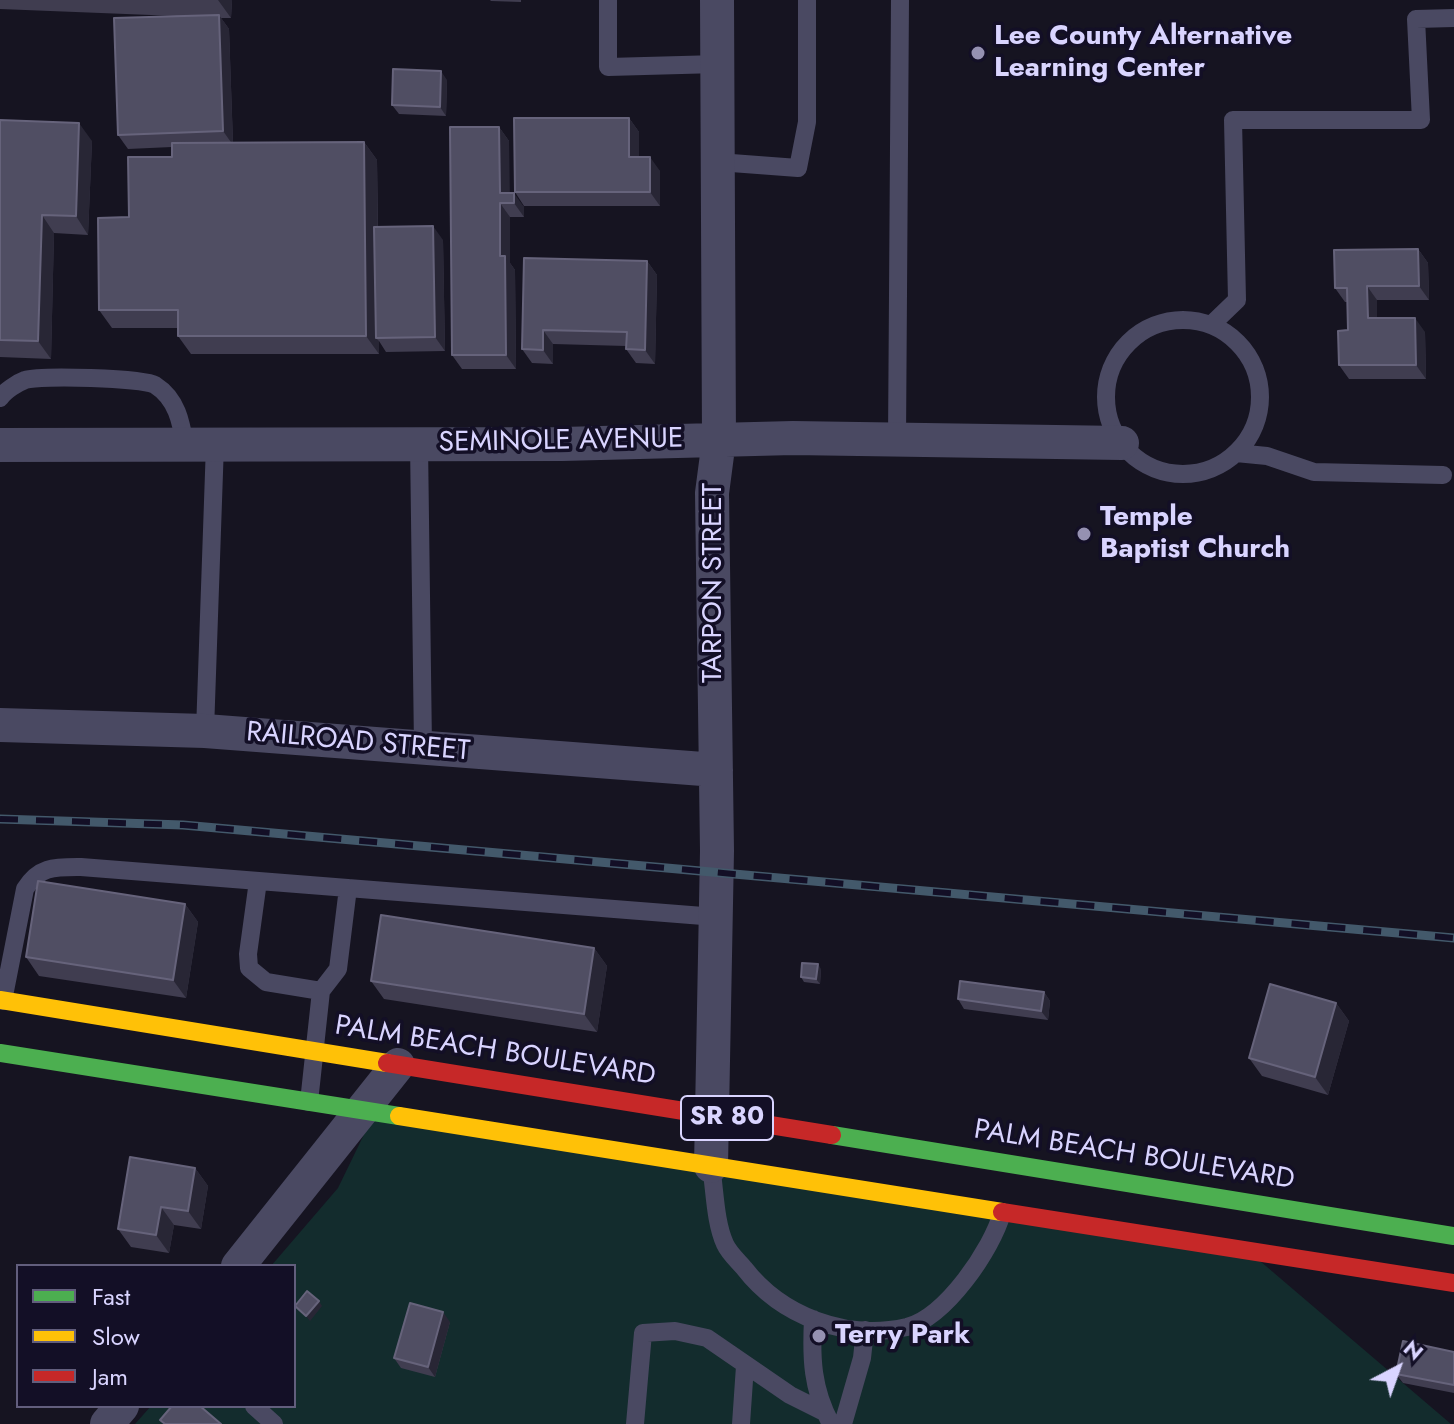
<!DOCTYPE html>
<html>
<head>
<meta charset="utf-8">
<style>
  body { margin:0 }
  #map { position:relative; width:1454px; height:1424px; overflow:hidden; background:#161421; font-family:Jost,sans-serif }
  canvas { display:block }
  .legend { position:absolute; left:16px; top:1264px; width:280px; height:144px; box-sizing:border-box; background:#130f26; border:2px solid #625e7d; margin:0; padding:10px 14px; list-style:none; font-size:24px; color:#d9d4ff }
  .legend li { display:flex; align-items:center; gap:16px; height:40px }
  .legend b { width:40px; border:2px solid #625e7d }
  .north { position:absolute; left:1358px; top:1328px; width:80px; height:80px; -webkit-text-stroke:6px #130f26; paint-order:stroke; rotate:41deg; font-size:22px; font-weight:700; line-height:32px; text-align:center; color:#d9d4ff }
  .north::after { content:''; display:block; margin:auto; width:28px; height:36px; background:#d9d4ff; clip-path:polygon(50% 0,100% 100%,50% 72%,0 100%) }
</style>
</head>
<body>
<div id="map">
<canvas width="1454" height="1424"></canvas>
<ul class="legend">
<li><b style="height:10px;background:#4caf50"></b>Fast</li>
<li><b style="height:10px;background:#ffc107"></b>Slow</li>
<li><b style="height:10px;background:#c62828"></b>Jam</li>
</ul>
<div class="north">N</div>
</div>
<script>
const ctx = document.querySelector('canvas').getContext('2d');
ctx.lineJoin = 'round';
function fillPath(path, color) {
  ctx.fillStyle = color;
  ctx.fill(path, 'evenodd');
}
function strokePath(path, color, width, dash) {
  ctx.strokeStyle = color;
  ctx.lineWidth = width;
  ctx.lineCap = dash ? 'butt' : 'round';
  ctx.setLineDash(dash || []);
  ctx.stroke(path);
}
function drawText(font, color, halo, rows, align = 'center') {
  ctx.font = font + ' Jost,sans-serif';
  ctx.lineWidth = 7;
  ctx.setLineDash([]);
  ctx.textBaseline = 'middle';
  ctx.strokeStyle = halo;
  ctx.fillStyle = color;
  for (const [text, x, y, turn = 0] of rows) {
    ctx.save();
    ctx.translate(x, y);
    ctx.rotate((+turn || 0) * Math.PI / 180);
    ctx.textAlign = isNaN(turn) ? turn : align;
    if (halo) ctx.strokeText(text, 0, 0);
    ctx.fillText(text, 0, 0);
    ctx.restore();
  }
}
fillPath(new Path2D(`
  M372,1118L1253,1255L1451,1424H135L151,1406H294V1266H271L338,1188Z`), '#132c2d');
strokePath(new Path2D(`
  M608,0V67L718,64
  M718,162L798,168L807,122V0
  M1106 397a77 77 0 1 1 154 0a77 77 0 1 1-154 0Z
  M1211,325L1237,300L1233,120H1421L1416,19L1454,18
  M0,398C5,391 17,383 25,380C40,375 143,378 155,385C177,399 181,422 185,445
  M897,440L900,0
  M419,443L423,747
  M1236,453L1267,456L1314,472L1443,475
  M205,731L215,444
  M258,881L248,954L249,968L266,982L321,991L338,969L348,888
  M3,1001L25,889C39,866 55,867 81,867L716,917
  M309,1102L321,991
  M711,1166C715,1191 715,1222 725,1244C729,1253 738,1261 744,1268C781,1316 846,1341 907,1327C946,1317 992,1249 1002,1213
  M813,1319C811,1358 812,1389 831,1424
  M254,1406L274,1424
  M635,1424L643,1333L675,1331L707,1338L790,1395L824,1412
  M741,1424L745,1366
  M843,1424L862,1358L865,1330`), '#4a4962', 18);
strokePath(new Path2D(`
  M0,445L562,444L793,438L1122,443
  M0,725L205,731L716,770
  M711,1166L717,851L712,493L719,440L717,0
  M238,1266L398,1065
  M107,1424L122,1406`), '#4a4962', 34);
strokePath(new Path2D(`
  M0,1053L399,1116
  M832,1135L1454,1236`), '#4caf50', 18);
strokePath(new Path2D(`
  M0,1000L387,1063
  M399,1116L1002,1212`), '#ffc107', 18);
strokePath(new Path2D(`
  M387,1063L832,1135
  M1002,1212L1454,1283`), '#c62828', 18);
const rail = new Path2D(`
  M0,819L183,825L1454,938`);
strokePath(rail, '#43596b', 9);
strokePath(rail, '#130f26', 6, [18]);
fillPath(new Path2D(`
  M0,0H232L231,18H221L229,29L233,143L364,142L377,160L378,227L443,240L445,351L386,352L379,341V354H191L178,336V328H112L99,310L129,217L172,157V147L128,149L118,135L176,16L0,9Z
  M490,0H521V2L491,1Z
  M447,80L446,116L399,114L392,105Z
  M629,118L639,132V157L660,171V206H524L515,192Z
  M0,120L92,141L88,235L54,233L51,359L0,357Z
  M499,127L509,141V193L524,207V217H510V263L515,270L516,369H462L452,355Z
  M1418,249L1428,263L1429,300H1377V318L1425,332L1426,379H1349L1339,365L1348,330V302H1345L1335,288Z
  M524,258L647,261L657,275L655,364L636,363L626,349V346L553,344V364L532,363L522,349Z
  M185,904L198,922L186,998L39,976L26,957Z
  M594,948L607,966L597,1032L384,999L371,981Z
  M821,969L820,984L804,982L801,977Z
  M1044,992L1050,1001L1048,1020L964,1009L958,999Z
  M1336,1003L1349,1021L1328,1095L1262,1076L1249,1058Z
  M195,1168L208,1186L201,1229L174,1225L169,1253L131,1247L118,1229Z
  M450,1322L435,1377L401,1368L394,1358Z
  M1454,1352V1393L1403,1383L1396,1374Z`), '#403d50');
fillPath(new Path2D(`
  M218,0H232L231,18Z
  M219,15L229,29L233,145L223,131Z
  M441,71L447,80L446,116L440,107Z
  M629,118L639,132V171L629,157Z
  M79,123L92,141L88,235L76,216Z
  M499,127L509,141L510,203L500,193Z
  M364,142L377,160L379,338H376L379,341V354L366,336Z
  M650,157L660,171V206L650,192Z
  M514,193L524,207V217L514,203Z
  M500,203L510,217V263L515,270L516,369L506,355L500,256Z
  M42,215L54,233L51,359L38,341Z
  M433,226L443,240L445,351L435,337Z
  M1418,249L1428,263L1429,300L1419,286Z
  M647,261L657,275L655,364L645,350Z
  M1367,286L1377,300V332L1368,318Z
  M1415,318L1425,332L1426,379L1416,365Z
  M543,330L553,344V364L543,350Z
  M185,904L198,922L186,998L173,980Z
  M594,948L607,966L597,1032L584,1014Z
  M818,964L821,969L820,984L816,979Z
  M1044,992L1050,1001L1048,1020L1041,1011Z
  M1336,1003L1349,1021L1328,1095L1315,1077Z
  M195,1168L208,1186L201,1229L188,1211Z
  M161,1207L174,1225L169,1253L156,1235Z
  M319,1301L322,1306L310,1321L306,1316Z
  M443,1312L450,1322L435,1377L428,1367Z`), '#282635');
const building = new Path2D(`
  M219,15L223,131L118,135L114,18Z
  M393,69L441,71L440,107L392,105Z
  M514,118H629V157H650V192H515Z
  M0,120L79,123L76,216L42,215L38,341L0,340Z
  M450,127H499L500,193H514V203H500V256H505L506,355H452Z
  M364,142L366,336H178V310H99L98,218L129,217L128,157H172V143Z
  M433,226L435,337L376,338L374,227Z
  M1418,249L1419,286H1367L1368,318H1415L1416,365H1339L1338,331L1348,330L1347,288H1335L1334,250Z
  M524,258L647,261L645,350L626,349L627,332L543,330V350L522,349Z
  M38,881L185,904L173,980L26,957Z
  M381,915L594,948L584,1014L371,981Z
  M802,963L818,964L816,979L801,977Z
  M960,981L1044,992L1041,1011L958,999Z
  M1270,984L1336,1003L1315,1077L1249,1058Z
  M130,1157L195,1168L188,1211L161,1207L156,1235L118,1229Z
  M307,1291L319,1301L306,1316L295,1306Z
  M410,1303L443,1312L428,1367L394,1358Z
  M1403,1341L1454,1352V1385L1396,1374Z
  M172,1406H200L221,1424H165L160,1420Z`);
fillPath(building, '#504e63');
strokePath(building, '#66637b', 2);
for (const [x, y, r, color] of [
  [978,53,8,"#9591b1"],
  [1084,534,8,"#9591b1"],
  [819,1336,8,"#9591b1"]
]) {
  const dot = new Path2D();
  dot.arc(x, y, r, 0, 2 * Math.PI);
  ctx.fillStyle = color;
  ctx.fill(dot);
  strokePath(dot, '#130f26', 3);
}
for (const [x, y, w] of [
  [727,1118,92]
]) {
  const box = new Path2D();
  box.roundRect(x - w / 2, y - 22, w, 44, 6);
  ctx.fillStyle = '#130f26';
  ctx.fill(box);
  strokePath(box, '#d9d4ff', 2);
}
drawText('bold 26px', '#d9d4ff', null, [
  ["SR 80",727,1118]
]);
drawText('bold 28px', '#d9d4ff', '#130f26', [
  ["Lee County Alternative",994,37],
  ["Learning Center",994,69],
  ["Temple",1100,518],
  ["Baptist Church",1100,550],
  ["Terry Park",835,1336]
], 'left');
drawText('28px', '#d9d4ff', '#130f26', [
  ["SEMINOLE AVENUE",561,442,-1],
  ["TARPON STREET",714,583,-90],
  ["RAILROAD STREET",358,743,5],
  ["PALM BEACH BOULEVARD",495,1052,9],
  ["PALM BEACH BOULEVARD",1134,1156,9]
]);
</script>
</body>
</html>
